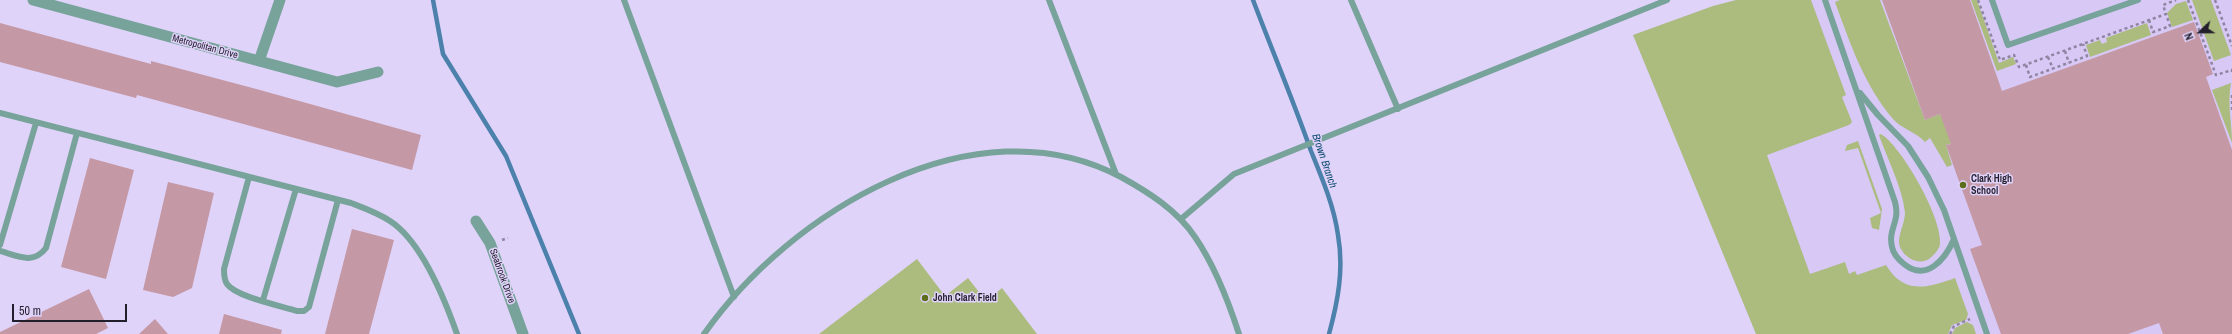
<!DOCTYPE html>
<html>
<head>
<meta charset="utf-8">
<style>
  body { margin:0 }
  #map { position:relative; width:2232px; height:334px; overflow:hidden; background:#e0d3fa; font-family:"Archivo Narrow",sans-serif }
  canvas { display:block }
  .north { position:absolute; left:2180px; top:12px; width:40px; height:40px; -webkit-text-stroke:3px #e0d3fa; paint-order:stroke; rotate:248deg; font-size:11px; font-weight:700; line-height:16px; text-align:center; color:#231e2c }
  .north::after { content:''; display:block; margin:auto; width:14px; height:18px; background:#231e2c; clip-path:polygon(50% 0,100% 100%,50% 72%,0 100%) }
  .scale { position:absolute; left:12px; top:304px; width:115px; height:18px; box-sizing:border-box; border:2px solid #231e2c; border-top:0; padding-left:5px; font-size:12px; line-height:14px; white-space:nowrap; color:#231e2c; -webkit-text-stroke:3px #e0d3fa; paint-order:stroke }
</style>
</head>
<body>
<div id="map">
<canvas width="2232" height="334"></canvas>
<div class="north">N</div>
<div class="scale">50 m</div>
</div>
<script>
const ctx = document.querySelector('canvas').getContext('2d');
ctx.lineJoin = 'round';
function fillPath(path, color) {
  ctx.fillStyle = color;
  ctx.fill(path, 'evenodd');
}
function strokePath(path, color, width, dash) {
  ctx.strokeStyle = color;
  ctx.lineWidth = width;
  ctx.lineCap = dash ? 'butt' : 'round';
  ctx.setLineDash(dash || []);
  ctx.stroke(path);
}
function drawText(font, color, halo, rows, align = 'center') {
  ctx.font = font + ' "Archivo Narrow",sans-serif';
  ctx.lineWidth = 3;
  ctx.setLineDash([]);
  ctx.textBaseline = 'middle';
  ctx.strokeStyle = halo;
  ctx.fillStyle = color;
  for (const [text, x, y, turn = 0] of rows) {
    ctx.save();
    ctx.translate(x, y);
    ctx.rotate((+turn || 0) * Math.PI / 180);
    ctx.textAlign = isNaN(turn) ? turn : align;
    if (halo) ctx.strokeText(text, 0, 0);
    ctx.fillText(text, 0, 0);
    ctx.restore();
  }
}
fillPath(new Path2D(`
  M1736,0H2232V334H1756L1633,35L1713,6Z`), '#d7c8f6');
fillPath(new Path2D(`
  M1736,0H1811L1846,95L1842,97L1852,122L1849,125L1767,155L1810,274L1845,262L1849,274L1855,271L1857,275L1886,265C1904,295 1927,288 1955,278L1968,314L1966,320L1952,325L1948,334H1756L1633,35L1713,6Z
  M1840,0H1880L1925,120L1940,114L1956,142L1946,145L1952,165L1947,167L1930,138L1925,142C1916,132 1902,129 1893,119C1864,85 1850,43 1835,2Z
  M1971,0H1977L1999,63L2013,57L2016,64L1997,71Z
  M2192,0H2211L2231,55L2214,61Z
  M2186,1L2193,20L2172,27L2167,13L2176,4Z
  M2147,23L2151,35L2090,57L2086,45L2100,40L2102,44L2107,42L2106,38Z
  M2231,83C2227,104 2232,122 2232,143L2212,90Z
  M1881,134C1902,147 1943,219 1940,244C1939,250 1934,255 1929,259C1920,265 1906,259 1901,249C1895,238 1905,225 1905,213C1903,189 1887,158 1879,135Z
  M1858,141L1882,209L1879,230L1872,228L1870,218L1881,213L1858,148L1845,151L1847,145Z
  M917,259L945,296L968,278L986,301L1002,288L1037,334H819Z
  M1967,322L1973,325L1976,334H1952L1955,328Z`), '#abbc7e');
strokePath(new Path2D(`
  M433,0L443,54L506,156L579,334
  M1253,0C1272,50 1293,100 1311,151C1322,178 1334,206 1338,235C1344,269 1338,301 1329,334`), '#4b81ab', 4.5);
fillPath(new Path2D(`
  M1882,0H1970L2002,91L2194,22L2213,74L2206,77L2232,150V334H2163L2159,323L2128,334H2001L1970,249L1982,245L1946,145L1951,144L1940,114L1925,120Z
  M0,23L151,64V61L260,90L421,135L412,170L137,95L136,98L0,62Z
  M90,158L134,170L106,279L61,267Z
  M168,182L214,193L192,288L173,297L143,290Z
  M352,229L394,240L369,334H325Z
  M89,289L108,328L96,334H0V332Z
  M224,314L282,330L281,334H219Z
  M155,319L168,334H139Z`), '#c498a4');
strokePath(new Path2D(`
  M1978,0L2000,60L2014,55L2019,67L2166,14L2163,5L2176,0
  M2188,0L2216,75L2232,70V72
  M2215,0L2232,46
  M2149,20L2153,32L2170,26L2166,14
  M2065,51L2069,63
  M2048,57L2053,69
  M2026,65L2030,77L2087,56L2083,44
  M2232,95V113
  M502,240L508,238
  M1950,334L1954,326L1970,319`), '#8e85a1', 2.5, [3, 3]);
strokePath(new Path2D(`
  M624,0L734,297
  M1049,0L1116,174
  M1351,0L1398,109
  M1825,0L1895,202C1896,206 1897,212 1896,217C1894,228 1889,234 1892,247C1893,253 1899,260 1904,264C1926,282 1945,260 1954,239
  M1992,0L2008,45L2138,0
  M1860,93L1878,115L1908,146L1928,177L1944,210L1987,334
  M0,113L351,203C364,208 378,213 390,221C421,241 445,300 457,334
  M249,177L224,269C224,275 224,280 227,284C236,297 282,306 297,311H304L309,307L338,200
  M1181,219L1234,174L1667,0
  M0,245L36,123
  M0,251C18,256 33,265 46,248L77,133
  M263,300L296,189
  M704,334C789,213 974,99 1121,177C1148,192 1177,210 1195,237C1215,266 1228,300 1239,334`), '#77a39a', 6);
strokePath(new Path2D(`
  M33,0L337,82L378,72
  M259,61L280,0`), '#77a39a', 11);
strokePath(new Path2D(`
  M476,221L490,243L523,334`), '#77a39a', 11);
for (const [x, y, r, color] of [
  [1963,185,4,"#5d6e1a"],
  [925,298,4,"#5d6e1a"]
]) {
  const dot = new Path2D();
  dot.arc(x, y, r, 0, 2 * Math.PI);
  ctx.fillStyle = color;
  ctx.fill(dot);
  strokePath(dot, '#e0d3fa', 1.5);
}
drawText('10px', '#231e2c', '#e0d3fa', [
  ["Metropolitan Drive",205,47,15],
  ["Seabrook Drive",502,276,70]
]);
drawText('bold 10px', '#231e2c', '#e0d3fa', [
  ["Clark High",1971,179],
  ["School",1971,191],
  ["John Clark Field",933,298]
], 'left');
drawText('italic 11px', '#124f73', '#e0d3fa', [
  ["Brown Branch",1324,161,71]
]);
</script>
</body>
</html>
